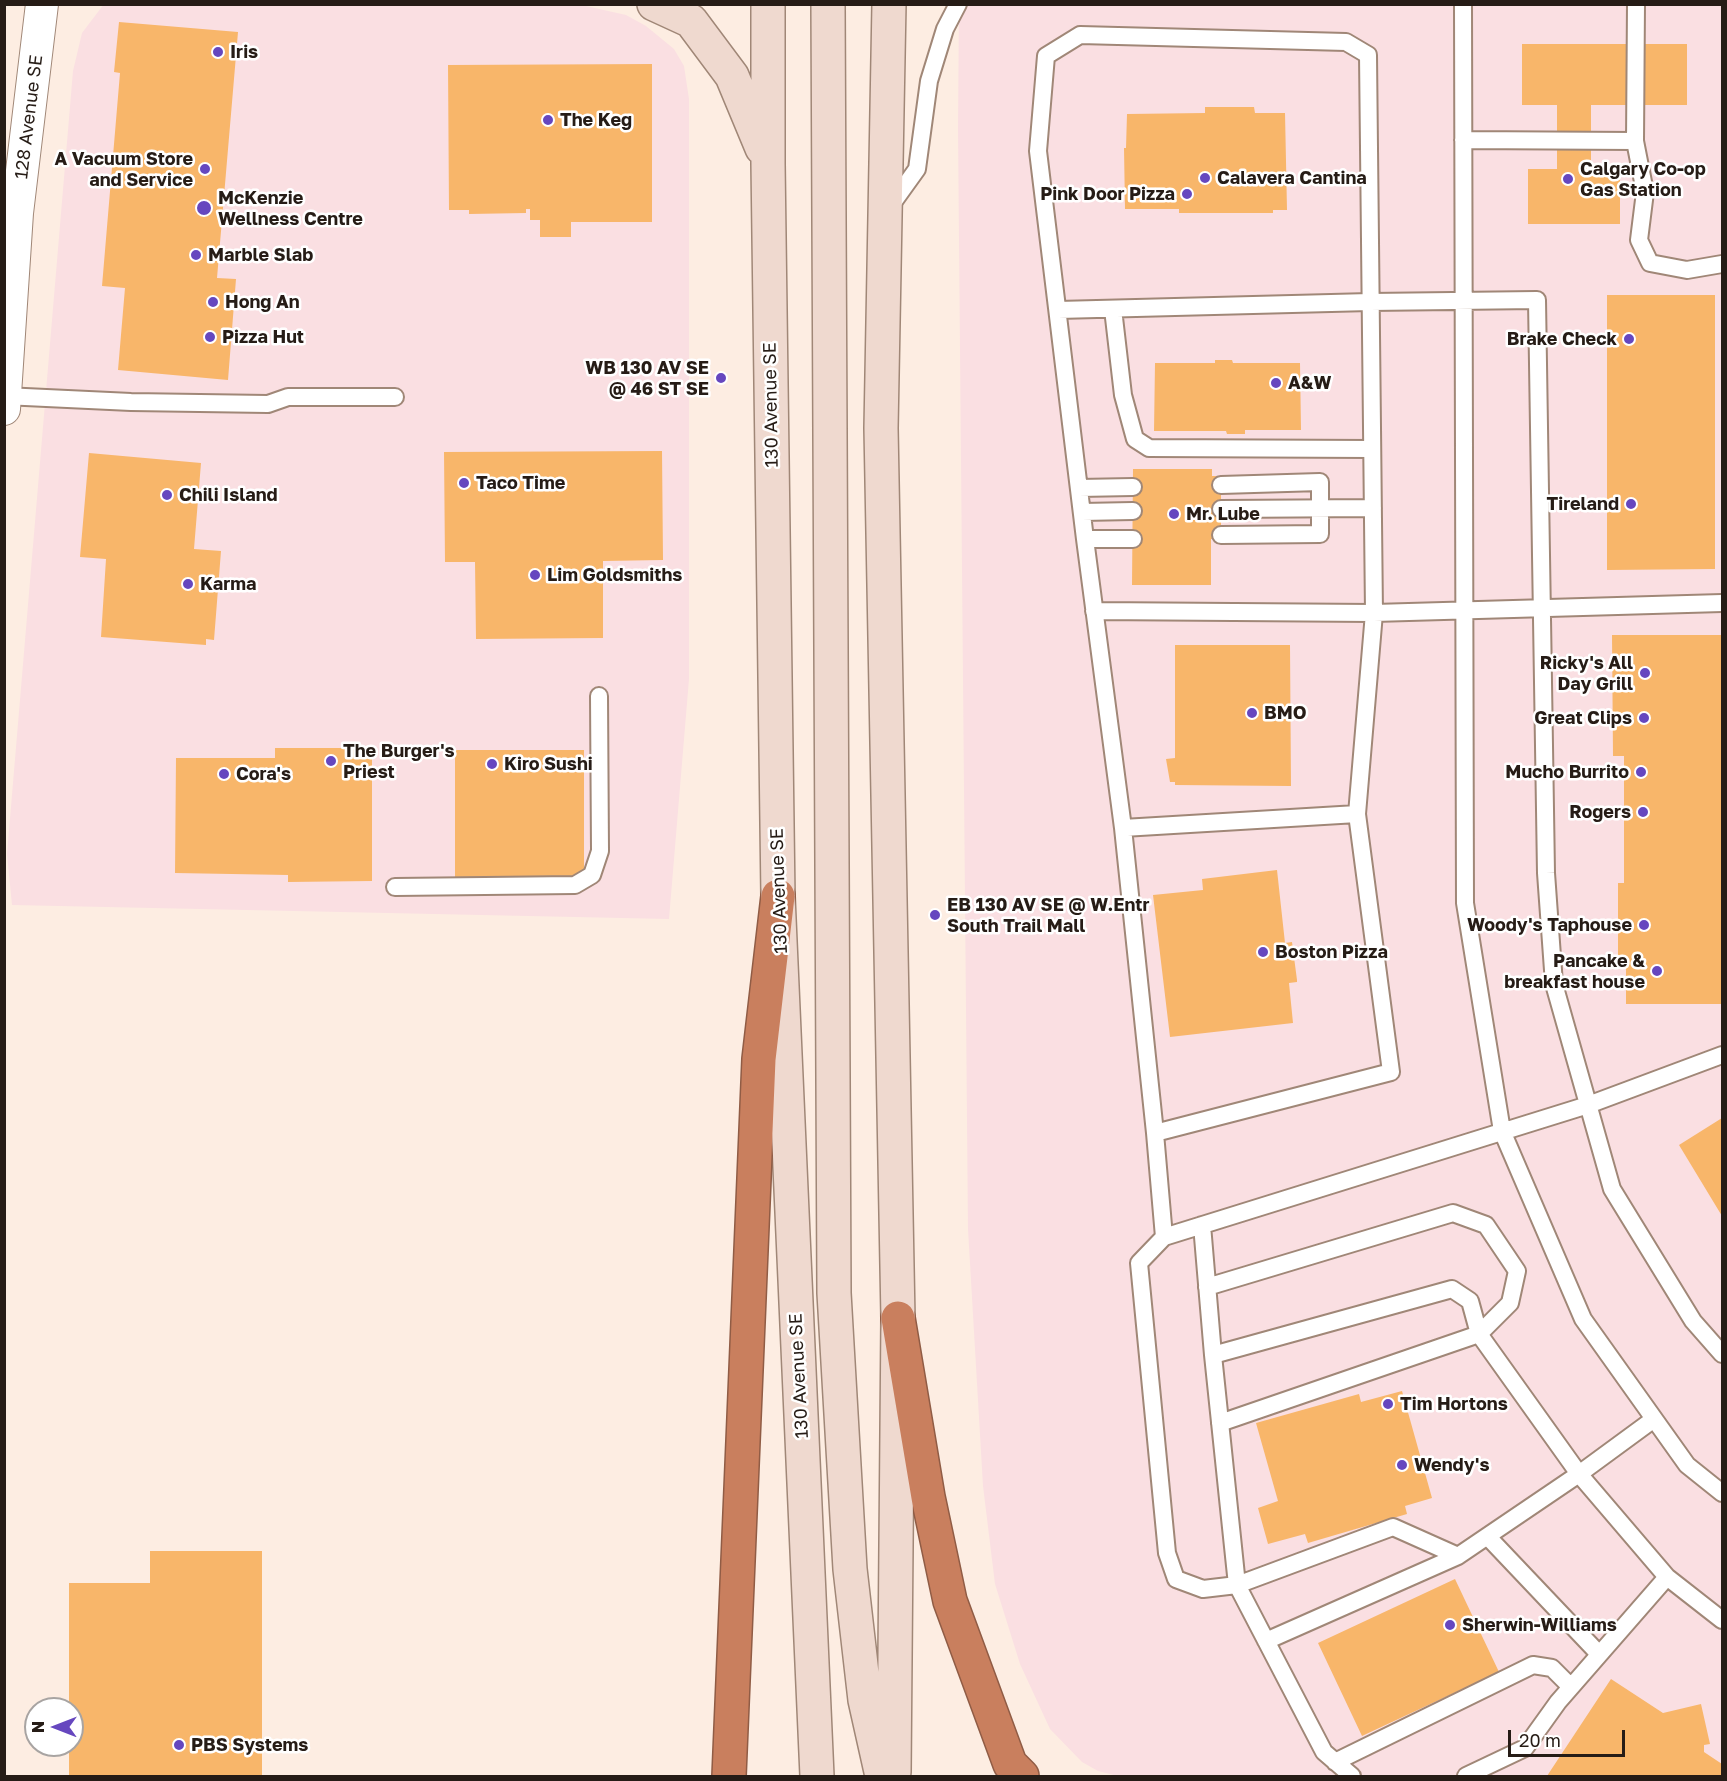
<!DOCTYPE html>
<html>
<head>
<meta charset="utf-8">
<style>
  body { margin:0 }
  #map { position:relative; width:1727px; height:1781px; overflow:hidden; background:#fdede2; font-family:"Golos Text",sans-serif }
  canvas { display:block }
  .frame { position:absolute; inset:0; border:6px solid #261c16; pointer-events:none }
  .north { position:absolute; left:24px; top:1697px; width:60px; height:60px; box-sizing:border-box; background:#fff; border:2px solid #a8a4a2; border-radius:50%; rotate:270deg; font-size:16px; font-weight:700; line-height:24px; text-align:center; color:#261c16 }
  .north::after { content:''; display:block; margin:auto; width:21px; height:27px; background:#6647bf; clip-path:polygon(50% 0,100% 100%,50% 72%,0 100%) }
  .scale { position:absolute; left:1508px; top:1730px; width:117px; height:27px; box-sizing:border-box; border:3px solid #261c16; border-top:0; padding-left:8px; font-size:18px; line-height:21px; white-space:nowrap; color:#261c16; -webkit-text-stroke:4px #fff; paint-order:stroke }
</style>
</head>
<body>
<div id="map">
<canvas width="1727" height="1781"></canvas>
<div class="frame"></div>
<div class="north">N</div>
<div class="scale">20 m</div>
</div>
<script>
const ctx = document.querySelector('canvas').getContext('2d');
ctx.lineJoin = 'round';
function fillPath(path, color) {
  ctx.fillStyle = color;
  ctx.fill(path, 'evenodd');
}
function strokePath(path, color, width, dash) {
  ctx.strokeStyle = color;
  ctx.lineWidth = width;
  ctx.lineCap = dash ? 'butt' : 'round';
  ctx.setLineDash(dash || []);
  ctx.stroke(path);
}
function drawText(font, color, halo, rows, align = 'center') {
  ctx.font = font + ' "Golos Text",sans-serif';
  ctx.lineWidth = 5;
  ctx.setLineDash([]);
  ctx.textBaseline = 'middle';
  ctx.strokeStyle = halo;
  ctx.fillStyle = color;
  for (const [text, x, y, turn = 0] of rows) {
    ctx.save();
    ctx.translate(x, y);
    ctx.rotate((+turn || 0) * Math.PI / 180);
    ctx.textAlign = isNaN(turn) ? turn : align;
    if (halo) ctx.strokeText(text, 0, 0);
    ctx.fillText(text, 0, 0);
    ctx.restore();
  }
}
fillPath(new Path2D(`
  M104,4H577L626,15L646,26L674,49L684,66L689,99V679L669,919L12,905L7,854L73,71L82,33Z
  M959,5H1722V1776H1118L1098,1771L1082,1762L1050,1729L1020,1664L995,1584L983,1486L968,1229L958,129Z`), '#fadfe2');
fillPath(new Path2D(`
  M119,22L238,32L217,278L236,279L228,380L118,370L125,288L102,286L120,73L114,72Z
  M1522,44H1687V105H1591V169H1620V224H1528V169H1557V105H1522Z
  M652,64V222H571V237H540V220H530V209H526V213L469,214V210H449L448,65Z
  M1205,107H1254L1255,113H1285L1287,210H1273V213H1179V209H1125L1124,148H1126L1127,114L1205,113Z
  M1607,295H1715V569L1607,570Z
  M1215,360H1232L1233,363H1300L1301,430H1245V434H1227L1226,431H1154L1155,363H1215Z
  M662,451L663,560L603,561V638L476,639L475,562H445L444,452Z
  M89,453L201,463L194,549L221,551L214,640L206,639V645L101,637L106,559L80,557Z
  M1133,469H1212V476H1221V539H1211V585H1132Z
  M1612,635H1722V1004H1626V968H1618V883H1624V756H1613Z
  M1175,645H1290L1291,786L1175,785V782H1170L1166,759L1175,758Z
  M275,748H372V881L288,882V875L175,873L176,758H275Z
  M455,750H584V879L455,880Z
  M1277,870L1285,943L1292,942L1297,980V982L1289,983L1293,1023L1170,1037L1153,895L1203,890L1202,879Z
  M1722,1118V1216L1679,1145Z
  M1402,1391L1432,1498L1405,1506L1407,1514L1308,1543L1305,1534L1268,1544L1258,1508L1278,1501L1256,1423L1359,1394L1361,1402Z
  M150,1551H262V1776H69V1745H72V1709H69V1583H150Z
  M1455,1579L1499,1672L1362,1736L1318,1643Z
  M1611,1679L1663,1713L1701,1704L1710,1744L1704,1745V1752L1722,1764V1776H1547Z`), '#f8b66a');
const service = new Path2D(`
  M1463,4L1465,903L1502,1131L1583,1319L1687,1465L1722,1493
  M1463,140L1635,141L1636,4
  M1635,141L1645,192L1639,240L1650,263L1687,270L1722,264
  M889,208L917,169L929,81L945,29L958,4
  M1113,309L1123,395L1135,439L1149,448L1372,449
  M1058,310L1370,302L1537,300L1546,873L1554,984L1612,1189L1693,1321L1722,1354
  M4,396L131,402L268,404L288,397H395
  M1221,485L1320,482V534L1221,535
  M1079,488L1133,487
  M1221,509L1373,508
  M1082,512L1133,511
  M1085,539H1133
  M1094,611L1374,613L1722,603
  M1123,828L1357,814
  M395,887L575,885L592,875L600,851L599,696
  M1155,1133L1391,1072L1357,814L1374,613L1368,55L1346,42L1080,35L1046,56L1038,151L1085,539L1123,828L1155,1133L1164,1237
  M1202,1225L1213,1355L1452,1289L1470,1301L1479,1334L1579,1474L1667,1577L1558,1702L1525,1748L1466,1776
  M1207,1287L1453,1213L1486,1225L1517,1271L1510,1303L1479,1334L1220,1423
  M1213,1355L1237,1585L1324,1752L1352,1776
  M1488,1537L1599,1654
  M1458,1556L1393,1527L1237,1585L1203,1589L1176,1579L1167,1553L1139,1263L1164,1237L1588,1105L1722,1055
  M1667,1577L1722,1620
  M1266,1641L1458,1556L1579,1474L1654,1419
  M1335,1762L1533,1665L1552,1668L1571,1687`);
const minor = new Path2D(`
  M4,409L17,213L42,4`);
const secondary = new Path2D(`
  M654,4L691,21L732,76L762,148
  M768,4V163L778,896L817,1776
  M828,4L834,1293L850,1569L865,1700L882,1776
  M889,4L881,428L898,1318L894,1772`);
const motorway = new Path2D(`
  M898,1318L928,1497L950,1601L1010,1764L1022,1776
  M729,1776L759,1059L778,896`);
strokePath(service, '#a08777', 20);
strokePath(minor, '#a08777', 34);
strokePath(secondary, '#a08777', 36);
strokePath(motorway, '#905c45', 36);
strokePath(service, '#fff', 16);
strokePath(minor, '#fff', 32);
strokePath(secondary, '#efd9cf', 33);
strokePath(motorway, '#c97f5e', 33);
for (const [x, y, r, color] of [
  [218,52,6,"#6647bf"],
  [548,120,6,"#6647bf"],
  [205,169,6,"#6647bf"],
  [1205,178,6,"#6647bf"],
  [1568,179,6,"#6647bf"],
  [1187,194,6,"#6647bf"],
  [204,208,8,"#6647bf"],
  [196,255,6,"#6647bf"],
  [213,302,6,"#6647bf"],
  [210,337,6,"#6647bf"],
  [1629,339,6,"#6647bf"],
  [721,378,6,"#6647bf"],
  [1276,383,6,"#6647bf"],
  [464,483,6,"#6647bf"],
  [167,495,6,"#6647bf"],
  [1631,504,6,"#6647bf"],
  [1174,514,6,"#6647bf"],
  [535,575,6,"#6647bf"],
  [188,584,6,"#6647bf"],
  [1645,673,6,"#6647bf"],
  [1252,713,6,"#6647bf"],
  [1644,718,6,"#6647bf"],
  [331,761,6,"#6647bf"],
  [492,764,6,"#6647bf"],
  [1641,772,6,"#6647bf"],
  [224,774,6,"#6647bf"],
  [1643,812,6,"#6647bf"],
  [935,915,6,"#6647bf"],
  [1644,925,6,"#6647bf"],
  [1263,952,6,"#6647bf"],
  [1657,971,6,"#6647bf"],
  [1388,1404,6,"#6647bf"],
  [1402,1465,6,"#6647bf"],
  [1450,1625,6,"#6647bf"],
  [179,1745,6,"#6647bf"]
]) {
  const dot = new Path2D();
  dot.arc(x, y, r, 0, 2 * Math.PI);
  ctx.fillStyle = color;
  ctx.fill(dot);
  strokePath(dot, '#fff', 2);
}
drawText('bold 18px', '#261c16', '#fff', [
  ["Iris",230,52],
  ["The Keg",560,120],
  ["A Vacuum Store",193,159,"right"],
  ["and Service",193,180,"right"],
  ["Calgary Co-op",1580,169],
  ["Gas Station",1580,190],
  ["Calavera Cantina",1217,178],
  ["Pink Door Pizza",1175,194,"right"],
  ["McKenzie",218,198],
  ["Wellness Centre",218,219],
  ["Marble Slab",208,255],
  ["Hong An",225,302],
  ["Pizza Hut",222,337],
  ["Brake Check",1617,339,"right"],
  ["WB 130 AV SE",709,368,"right"],
  ["@ 46 ST SE",709,389,"right"],
  ["A&W",1288,383],
  ["Taco Time",476,483],
  ["Chili Island",179,495],
  ["Tireland",1619,504,"right"],
  ["Mr. Lube",1186,514],
  ["Lim Goldsmiths",547,575],
  ["Karma",200,584],
  ["Ricky's All",1633,663,"right"],
  ["Day Grill",1633,684,"right"],
  ["BMO",1264,713],
  ["Great Clips",1632,718,"right"],
  ["The Burger's",343,751],
  ["Priest",343,772],
  ["Kiro Sushi",504,764],
  ["Mucho Burrito",1629,772,"right"],
  ["Cora's",236,774],
  ["Rogers",1631,812,"right"],
  ["EB 130 AV SE @ W.Entr",947,905],
  ["South Trail Mall",947,926],
  ["Woody's Taphouse",1632,925,"right"],
  ["Boston Pizza",1275,952],
  ["Pancake &",1645,961,"right"],
  ["breakfast house",1645,982,"right"],
  ["Tim Hortons",1400,1404],
  ["Wendy's",1414,1465],
  ["Sherwin-Williams",1462,1625],
  ["PBS Systems",191,1745]
], 'left');
drawText('18px', '#261c16', '#fff', [
  ["128 Avenue SE",29,117,-83],
  ["130 Avenue SE",771,405,-91],
  ["130 Avenue SE",779,891,-92],
  ["130 Avenue SE",799,1376,-93]
]);
</script>
</body>
</html>
